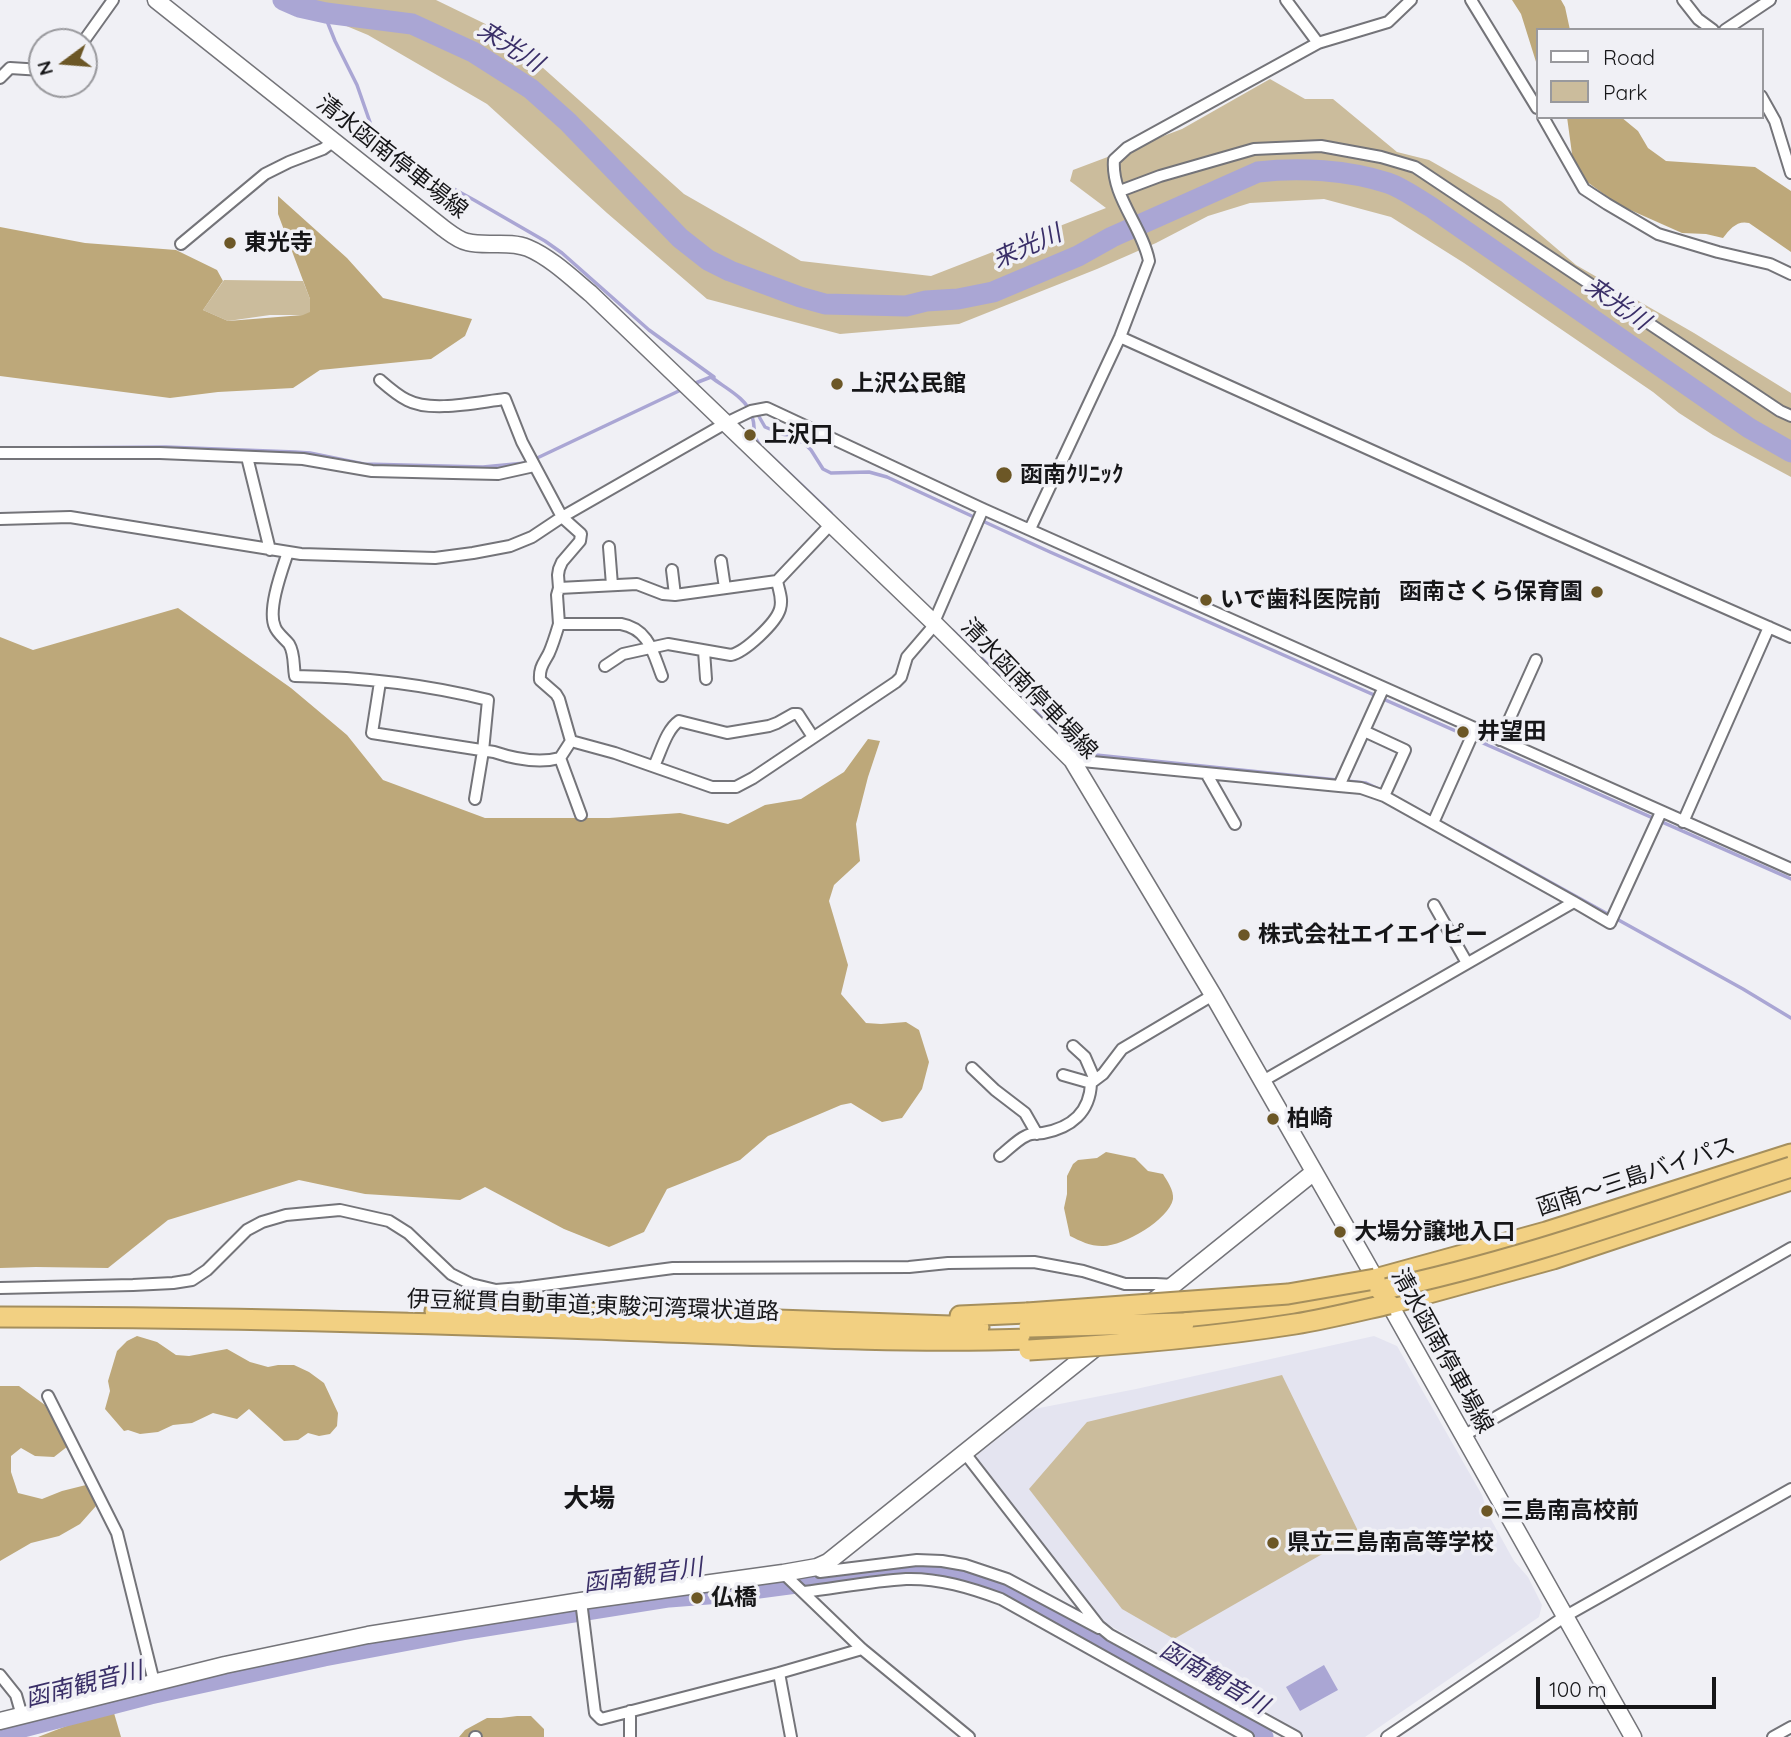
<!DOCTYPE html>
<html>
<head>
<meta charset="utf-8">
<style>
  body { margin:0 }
  #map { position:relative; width:1791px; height:1737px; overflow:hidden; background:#f0f0f5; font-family:Quicksand,sans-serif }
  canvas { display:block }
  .legend { position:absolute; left:1536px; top:28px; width:228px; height:91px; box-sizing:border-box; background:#f0f0f5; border:2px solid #99999d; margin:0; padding:9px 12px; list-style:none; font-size:21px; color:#161618 }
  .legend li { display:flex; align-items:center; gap:14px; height:35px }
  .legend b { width:35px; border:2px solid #99999d }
  .north { position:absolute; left:28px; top:28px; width:70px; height:70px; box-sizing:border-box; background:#f0f0f5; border:2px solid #99999d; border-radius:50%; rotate:254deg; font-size:19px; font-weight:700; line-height:28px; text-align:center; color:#161618 }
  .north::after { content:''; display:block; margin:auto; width:24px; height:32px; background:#6c5726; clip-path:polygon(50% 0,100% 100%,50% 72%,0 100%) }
  .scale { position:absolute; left:1536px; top:1677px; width:180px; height:32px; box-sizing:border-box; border:4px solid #161618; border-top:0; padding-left:9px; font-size:21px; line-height:24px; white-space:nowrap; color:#161618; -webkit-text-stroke:5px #f0f0f5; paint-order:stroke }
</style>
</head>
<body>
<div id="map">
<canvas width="1791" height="1737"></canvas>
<ul class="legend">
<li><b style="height:9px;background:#fff"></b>Road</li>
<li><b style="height:19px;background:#cbbc9c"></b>Park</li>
</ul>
<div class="north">N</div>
<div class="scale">100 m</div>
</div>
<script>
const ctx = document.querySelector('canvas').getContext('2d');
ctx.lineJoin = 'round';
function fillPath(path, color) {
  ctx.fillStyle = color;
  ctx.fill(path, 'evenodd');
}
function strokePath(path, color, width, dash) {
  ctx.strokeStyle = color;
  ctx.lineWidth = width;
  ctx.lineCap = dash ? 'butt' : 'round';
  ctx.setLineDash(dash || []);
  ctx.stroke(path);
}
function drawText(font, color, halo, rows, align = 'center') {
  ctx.font = font + ' Quicksand,"Noto Sans JP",sans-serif';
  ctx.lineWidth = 7;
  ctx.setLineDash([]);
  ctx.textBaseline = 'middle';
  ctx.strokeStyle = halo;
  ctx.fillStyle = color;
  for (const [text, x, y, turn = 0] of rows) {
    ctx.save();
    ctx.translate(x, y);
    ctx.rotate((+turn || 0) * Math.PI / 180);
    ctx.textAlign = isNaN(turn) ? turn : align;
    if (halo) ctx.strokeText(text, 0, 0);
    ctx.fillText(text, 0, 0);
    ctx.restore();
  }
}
fillPath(new Path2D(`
  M1374,1336L1397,1346L1482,1495L1488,1514L1514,1561L1528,1577L1542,1605L1539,1617L1365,1737H1305L1104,1622L978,1460L977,1455L1022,1419L1020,1415L1024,1411L1136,1389Z`), '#e4e4f0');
fillPath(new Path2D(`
  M284,0H436L504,33L684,194L801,261L931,276L1106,208L1070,181L1073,170L1182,129L1270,79L1305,99H1333L1397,152L1429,160L1501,201L1576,265L1694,333L1791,393V477L1713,435L1679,413L1653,392L1464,263L1391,217L1324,199L1250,203L1208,216L1156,243L1097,269L959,324L840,334L707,299L607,213L487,104L368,35Z
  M224,280L303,281L310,299V315H270L228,321L203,310Z
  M1282,1375L1359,1533L1174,1639L1122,1609L1029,1489L1087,1422Z`), '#cbbc9c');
fillPath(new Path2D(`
  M1512,0H1561L1565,7L1570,30H1537V65L1521,14Z
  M1567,117H1621L1638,131L1648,148L1666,161L1755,167L1791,191V252L1749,223C1737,220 1730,229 1723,238L1706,234L1682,233L1619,205L1583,179L1573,161Z
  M278,196L347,258L383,298L472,319L465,336L431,359L320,370L293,388L218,392L170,398L0,376V227L85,243L176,250L217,270L223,281L203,310L228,321L303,315L310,312V299L278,214Z
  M178,608L291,688L347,735L383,780L485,818H609L680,813L728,824L765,805L801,799L844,772L868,739L880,741L868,777L856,824L860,861L834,885L829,901L848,965L841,994L866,1023L881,1024L906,1022L919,1030L929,1062L922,1089L902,1118L882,1122L851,1103L841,1105L768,1136L740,1160L667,1189L644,1232L609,1247L564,1229L485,1187L460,1200L365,1194L299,1180L168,1220L108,1268L36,1267L0,1268V637L33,650Z
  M1106,1152L1135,1158L1148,1171L1163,1174C1167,1181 1174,1190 1173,1199C1169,1220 1122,1247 1102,1246C1090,1246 1080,1241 1070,1236L1064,1208L1067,1194V1176L1073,1164L1078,1160L1097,1158Z
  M137,1336L157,1342L176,1355L189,1356L227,1349L250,1362L268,1367L278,1365H294L309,1372L324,1383L338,1413L337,1426L330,1434L319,1436L308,1433L298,1440L284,1441L249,1409L237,1419L213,1413L192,1423L173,1425L158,1432L140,1434L128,1430L124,1431L105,1409L110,1391L108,1381L117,1351L127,1341Z
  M0,1386H19L45,1405L68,1446L54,1457L35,1456L21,1448L11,1456V1472L18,1493L42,1499L62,1491L86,1485L96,1506L80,1524L59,1536L31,1543L0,1561Z
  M114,1713L121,1737H38L82,1720Z
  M517,1716H531L544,1729V1737H459L465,1730L487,1718H501Z`), '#bda87a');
fillPath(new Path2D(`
  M1324,1665L1338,1690L1300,1711L1286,1687Z`), '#aaa6d4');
strokePath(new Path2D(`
  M326,13L327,21L335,41L357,85L372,128L378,139L388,150L410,165L474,200L545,241L562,253L649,330L714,377
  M693,384L711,377C725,388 747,398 752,416C757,431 750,433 762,448
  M757,413L765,427L804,443L811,450L823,469L831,473L869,472L887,477L1050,552L1791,879
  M34,448L166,447L295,452L310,453L364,464L483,467L525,463
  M768,453L831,513
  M535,459L683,389
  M952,630L1021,696L1058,735
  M1071,748L1077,753L1366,783L1381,790
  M1458,831L1743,989L1791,1018`), '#aaa6d4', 3.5);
strokePath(new Path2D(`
  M283,0L299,7L326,13L412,24L473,52L531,89L568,122L680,238L708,260L730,271L800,297L825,304L906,306L926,301L958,299L993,292L1078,256L1112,237L1258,172C1299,167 1348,170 1388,183C1403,188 1417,199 1431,207L1749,428L1791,452
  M0,1733L150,1694L324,1656L462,1630L669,1597L721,1593L902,1569L950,1573L983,1581L1014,1593L1263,1737`), '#aaa6d4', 21);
const street = new Path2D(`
  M1286,0L1318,43
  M1471,0L1537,108
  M1683,0L1698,19L1713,30
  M1725,30L1770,0
  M83,42L113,0
  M0,78L10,68L42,70
  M1761,96L1775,121L1791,173
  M1543,117L1584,189L1607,204L1658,234L1718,252L1770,264L1791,274
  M1120,191L1160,176L1254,149L1321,146L1381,157L1415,167L1780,411L1791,416
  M181,244L265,174L289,162L323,149L334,141
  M1120,337L1548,530L1791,637
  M380,380C388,387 397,395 407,400C431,413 478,402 505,399L522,442L562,517L581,534L580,541L562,562L559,569L558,575L559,588L557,595L559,624
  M0,453H160L303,459L372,471L453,473L498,474L534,466
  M247,457L270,550
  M0,519L70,517L301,554L435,558L473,553L510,546L532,537L562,517L726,423L751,411L767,408L983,509L1791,869
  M1030,529L1120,337L1149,261C1142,226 1111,196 1114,160L1127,148L1318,43L1388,22L1411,0
  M609,547L612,585
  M288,552C282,570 267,610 275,627C277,633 285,639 289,644C295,654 293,665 295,676C360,677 425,684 488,700L483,751L475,799
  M721,561L725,588
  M672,570L675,595
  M559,588L637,584L663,594L675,595L777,581
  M704,651L706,679
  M605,666L623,654L668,644L731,655C745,652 776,623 780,609C783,599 779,591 777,581L830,525
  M380,682L372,733L494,752C515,759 538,764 560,758L571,741L615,753L712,787H736L753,778L896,682L901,677L907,657L931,629L983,509
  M1364,731L1405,750L1384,796
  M1500,740L1536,660
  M571,741L559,699L556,694L540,680C539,667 544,663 549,653C553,644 556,634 559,624H621C649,629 653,653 662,676
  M560,758L581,815
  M1072,760L1339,786L1361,788L1384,796L1574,902L1610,923L1661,812
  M654,766C661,752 666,730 679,721L727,733L769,726L777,723L793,714H798L813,737
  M1206,773L1235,824
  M1339,786L1383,689
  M1683,822L1769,627
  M1433,823L1475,729
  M1434,905L1467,963
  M1073,1046L1085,1057L1095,1080
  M972,1068L995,1090L1025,1113L1037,1134
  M1063,1075L1091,1083
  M1261,1082L1574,902
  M1000,1156C1008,1150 1017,1140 1026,1136C1031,1133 1037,1134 1043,1133C1071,1128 1090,1112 1091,1083L1103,1074L1122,1049L1213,995
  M0,1288L133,1285L173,1283L192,1280L207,1270L247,1230L262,1222L286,1215L340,1210L389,1221L408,1233L451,1274L471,1284L496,1290L521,1288L673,1268L909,1267L948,1263L1034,1262L1083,1271L1125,1284H1156L1174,1285
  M48,1396L117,1533L154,1682
  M1463,1436L1791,1248
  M964,1452L1099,1626L1110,1635L1296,1737
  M818,1568L820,1572L917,1560L942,1561L965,1565L1007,1579L1099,1628
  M783,1573L862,1649L969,1737
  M804,1592C837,1588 872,1581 906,1579C939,1578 971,1588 1001,1599L1248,1737
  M581,1601L595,1713L601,1719L779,1673L862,1649
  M779,1673L791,1737
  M0,1675L16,1695L22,1716
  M630,1711V1737
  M475,1737H476
  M1387,1737L1564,1617L1791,1489
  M1773,1737L1791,1727`);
const secondary = new Path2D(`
  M156,0L443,228C450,233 458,240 467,242C486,247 509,240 528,248C550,257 573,279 591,294L933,622L1072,760L1213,995L1363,1257L1633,1737
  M1146,1307L1314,1172
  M0,1721L225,1665L368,1635L581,1601L783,1573L817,1567L828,1562L1129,1321`);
const highway = new Path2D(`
  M1375,1279L1546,1232L1791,1154
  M1389,1304L1553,1259L1791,1180
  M435,1311L577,1313L979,1327
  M960,1316L1027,1313
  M0,1317C197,1317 395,1322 592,1329C738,1334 884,1344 1030,1339
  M1184,1323L1273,1310L1380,1290`);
strokePath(street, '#747479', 14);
strokePath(secondary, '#747479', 19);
strokePath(highway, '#a58f5d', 23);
strokePath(street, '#fff', 10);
strokePath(secondary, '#fff', 16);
strokePath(highway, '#f2d082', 19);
const highwayBridge = new Path2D(`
  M1380,1290C1520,1261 1655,1211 1791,1167
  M1027,1313L1288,1294L1375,1279
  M1029,1327L1184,1323
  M1029,1350C1118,1345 1206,1338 1295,1324C1326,1319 1358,1311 1389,1304`);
strokePath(highwayBridge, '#a58f5d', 23, []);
strokePath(highwayBridge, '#f2d082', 19);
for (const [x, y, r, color] of [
  [230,243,7,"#6c5726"],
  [837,384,7,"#6c5726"],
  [750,435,7,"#6c5726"],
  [1004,475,9,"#6c5726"],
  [1597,592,7,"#6c5726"],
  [1206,600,7,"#6c5726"],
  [1463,732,7,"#6c5726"],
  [1244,935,7,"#6c5726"],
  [1273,1119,7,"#6c5726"],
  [1340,1232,7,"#6c5726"],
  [1487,1511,7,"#6c5726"],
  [1273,1543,7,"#6c5726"],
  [697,1598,7,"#6c5726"]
]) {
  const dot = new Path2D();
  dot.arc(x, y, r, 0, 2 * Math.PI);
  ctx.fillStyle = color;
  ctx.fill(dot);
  strokePath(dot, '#f0f0f5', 2.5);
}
drawText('23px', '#161618', '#f0f0f5', [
  ["清水函南停車場線",392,157,38],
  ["清水函南停車場線",1029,689,46],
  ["函南～三島バイパス",1636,1177,-18],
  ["伊豆縦貫自動車道;東駿河湾環状道路",593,1306,2],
  ["清水函南停車場線",1442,1351,61]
]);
drawText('bold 23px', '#161618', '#f0f0f5', [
  ["東光寺",244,243],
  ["上沢公民館",851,384],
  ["上沢口",764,435],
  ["函南ｸﾘﾆｯｸ",1020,475],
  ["函南さくら保育園",1583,592,"right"],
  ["いで歯科医院前",1220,600],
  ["井望田",1477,732],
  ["株式会社エイエイピー",1258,935],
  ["柏崎",1287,1119],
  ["大場分譲地入口",1354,1232],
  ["三島南高校前",1501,1511],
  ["県立三島南高等学校",1287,1543],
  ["仏橋",711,1598]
], 'left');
drawText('italic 24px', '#3a2f68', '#f0f0f5', [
  ["来光川",510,47,32],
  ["来光川",1027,247,-24],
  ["来光川",1617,304,35],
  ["函南観音川",643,1576,-8],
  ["函南観音川",1214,1678,30],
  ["函南観音川",84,1685,-14]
]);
drawText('bold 26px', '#161618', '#f0f0f5', [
  ["大場",589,1499]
]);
</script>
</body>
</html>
